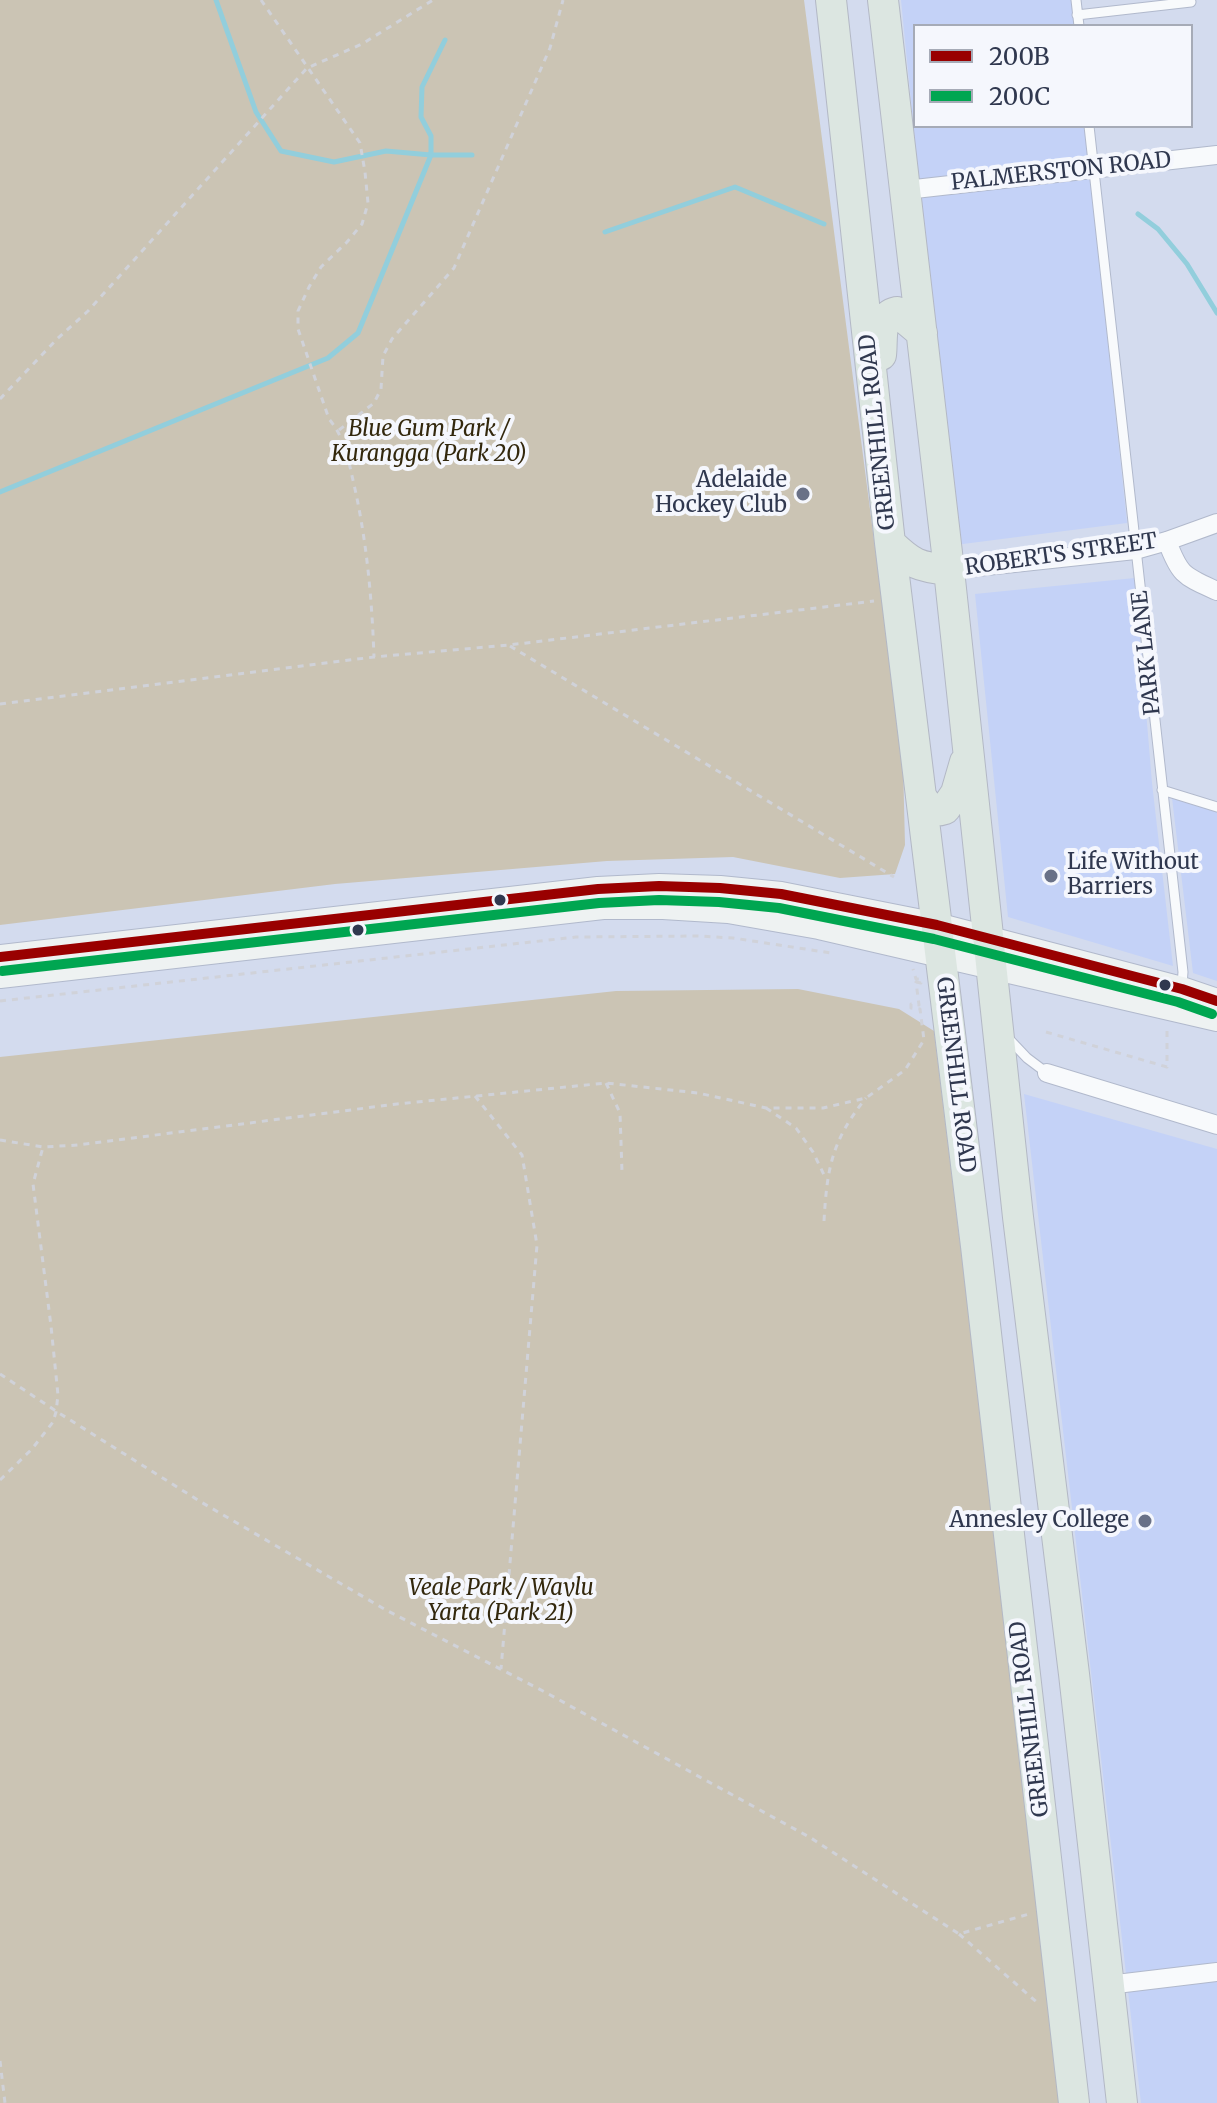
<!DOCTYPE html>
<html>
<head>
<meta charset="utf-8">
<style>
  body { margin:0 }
  #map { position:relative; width:1217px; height:2103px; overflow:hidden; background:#d3dbee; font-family:Merriweather,serif }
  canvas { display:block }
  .legend { position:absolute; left:913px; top:24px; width:280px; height:104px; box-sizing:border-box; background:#f5f7fd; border:2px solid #a6abb7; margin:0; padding:10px 14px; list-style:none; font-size:24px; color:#30384f }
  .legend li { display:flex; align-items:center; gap:16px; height:40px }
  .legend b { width:40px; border:2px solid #a6abb7 }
</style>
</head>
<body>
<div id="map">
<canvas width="1217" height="2103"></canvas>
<ul class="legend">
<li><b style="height:10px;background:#900"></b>200B</li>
<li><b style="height:10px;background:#00a651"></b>200C</li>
</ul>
</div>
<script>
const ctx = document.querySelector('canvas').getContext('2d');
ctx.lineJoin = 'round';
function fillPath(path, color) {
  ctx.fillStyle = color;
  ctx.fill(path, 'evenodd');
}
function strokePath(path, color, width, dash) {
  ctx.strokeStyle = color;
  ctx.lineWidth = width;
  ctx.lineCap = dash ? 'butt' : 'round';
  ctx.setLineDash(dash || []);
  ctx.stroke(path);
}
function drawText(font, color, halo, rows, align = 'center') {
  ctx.font = font + ' Merriweather,serif';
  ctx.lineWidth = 8;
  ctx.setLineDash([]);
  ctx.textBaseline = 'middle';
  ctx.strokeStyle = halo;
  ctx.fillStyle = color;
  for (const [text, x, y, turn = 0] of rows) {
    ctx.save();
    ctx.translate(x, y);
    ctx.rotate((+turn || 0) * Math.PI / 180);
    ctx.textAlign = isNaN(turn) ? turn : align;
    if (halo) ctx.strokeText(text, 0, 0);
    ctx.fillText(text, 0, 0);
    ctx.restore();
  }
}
fillPath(new Path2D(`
  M901,0H1072L1075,26H915V126H1085L1127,523L955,545Z
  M1135,578L1152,783L1173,966L1008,917L975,594Z
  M1172,798L1217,811V981L1193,973Z
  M1024,1094L1217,1149V2103H1141Z`), '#c4d2f7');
fillPath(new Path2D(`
  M0,0H804L903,764L905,845L895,874L840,878L733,857L607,861L335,884L0,925Z
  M798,989L899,1009L934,1031L1001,1576L1060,2103H0V1057L616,991Z`), '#cbc4b4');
strokePath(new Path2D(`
  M216,0L256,112L281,151L334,162L386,151L431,155H472
  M1138,214L1158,229L1187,264L1217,313
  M605,232L735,187L824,224
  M0,492L328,358L358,333L431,155V136L421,117L422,87L445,40`), '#92cedc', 5);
const service = new Path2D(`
  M1076,0L1079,26
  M1077,15L1191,2
  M1089,126L1183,972L1182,985
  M1162,790L1217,807
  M1009,1039L1027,1058L1047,1073`);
const minor = new Path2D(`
  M906,190L1217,155
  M1167,541C1180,576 1184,576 1217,591
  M949,570L1135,550L1167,541L1217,523
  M1047,1073L1217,1125
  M1108,1985L1217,1972`);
const secondary = new Path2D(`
  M0,957L598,889L659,886L720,888L781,894L937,925L1182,989L1217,1001
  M0,976L603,907H663L728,911L819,927L1217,1019`);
const trunk = new Path2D(`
  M831,0L890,543L976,1246L1074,2103
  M883,0L949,570L1018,1217L1074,1674L1122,2103
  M881,355C883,339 878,316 897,312L922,333
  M890,543C912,564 918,567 949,570
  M921,796C929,808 930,814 945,809L956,793L965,762`);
strokePath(service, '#b1b9cc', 11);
strokePath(minor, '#b1b9cc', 20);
strokePath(secondary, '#b1b9cc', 26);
strokePath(trunk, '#b3b8c5', 32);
strokePath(new Path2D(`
  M261,0L360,143L365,172L368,203L362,224L347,242L321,267L309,287L298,311V329L329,419C346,439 349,464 355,489C367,544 372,600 374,657
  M0,399L57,339L88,311L307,68L362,44L433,0
  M339,430L374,403L381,389L383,356L392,339L454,268L550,48L563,0
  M510,646L894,877
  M0,704L374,657L509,645L874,601
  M0,1001L576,937L698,936L733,938L831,953
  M1046,1032L1167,1067V1029
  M606,1083L620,1113L622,1172
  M475,1096L522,1155L537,1245L501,1669
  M766,1108L796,1128L813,1152L826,1179
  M0,1140L43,1147L78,1145L397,1104L606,1083L698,1093L766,1108H823L866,1098L905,1070L924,1040L920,1009L911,1008V1004L919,1005L916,982L921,983V979H916L913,969
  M824,1221C827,1168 832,1140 866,1098
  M0,1374L59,1413L201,1502L386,1610L543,1691L811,1838L959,1934L1029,1914
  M0,1480L32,1449L53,1422L56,1412L58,1395L51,1326L33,1184L43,1147
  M959,1934L1040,2005
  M0,2061L5,2103`), '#d0d2d9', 3, [6, 6]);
strokePath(service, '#f8fafc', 9);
strokePath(minor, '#f8fafc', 18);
strokePath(secondary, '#eef2f2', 24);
strokePath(trunk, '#dce6e1', 30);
strokePath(new Path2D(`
  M0,957L598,889L659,886L720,888L781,894L937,925L1182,989L1217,1001`), '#900', 10);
strokePath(new Path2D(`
  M2,971L599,903L659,900L719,902L779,908L934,939L1178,1002L1212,1014`), '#00a651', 10);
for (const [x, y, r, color] of [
  [803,494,8,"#697187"],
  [1051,876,8,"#697187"],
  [500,900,7,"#30384f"],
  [358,930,7,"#30384f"],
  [1165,985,7,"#30384f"],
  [1145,1521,8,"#697187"]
]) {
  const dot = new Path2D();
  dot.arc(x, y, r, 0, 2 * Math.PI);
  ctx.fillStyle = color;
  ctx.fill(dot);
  strokePath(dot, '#f5f7fd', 3);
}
drawText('22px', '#30384f', '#f5f7fd', [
  ["PALMERSTON ROAD",1061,172,-6],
  ["GREENHILL ROAD",878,432,-96],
  ["ROBERTS STREET",1061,555,-8],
  ["PARK LANE",1147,653,-96],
  ["GREENHILL ROAD",955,1075,83],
  ["GREENHILL ROAD",1030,1719,-97]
]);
drawText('italic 22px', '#33280d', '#f5f7fd', [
  ["Blue Gum Park /",429,430],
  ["Kurangga (Park 20)",429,455],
  ["Veale Park / Waylu",501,1589],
  ["Yarta (Park 21)",501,1614]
]);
drawText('22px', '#30384f', '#f5f7fd', [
  ["Adelaide",787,481],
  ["Hockey Club",787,506],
  ["Life Without",1067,863,"left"],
  ["Barriers",1067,888,"left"],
  ["Annesley College",1129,1521]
], 'right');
</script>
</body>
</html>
